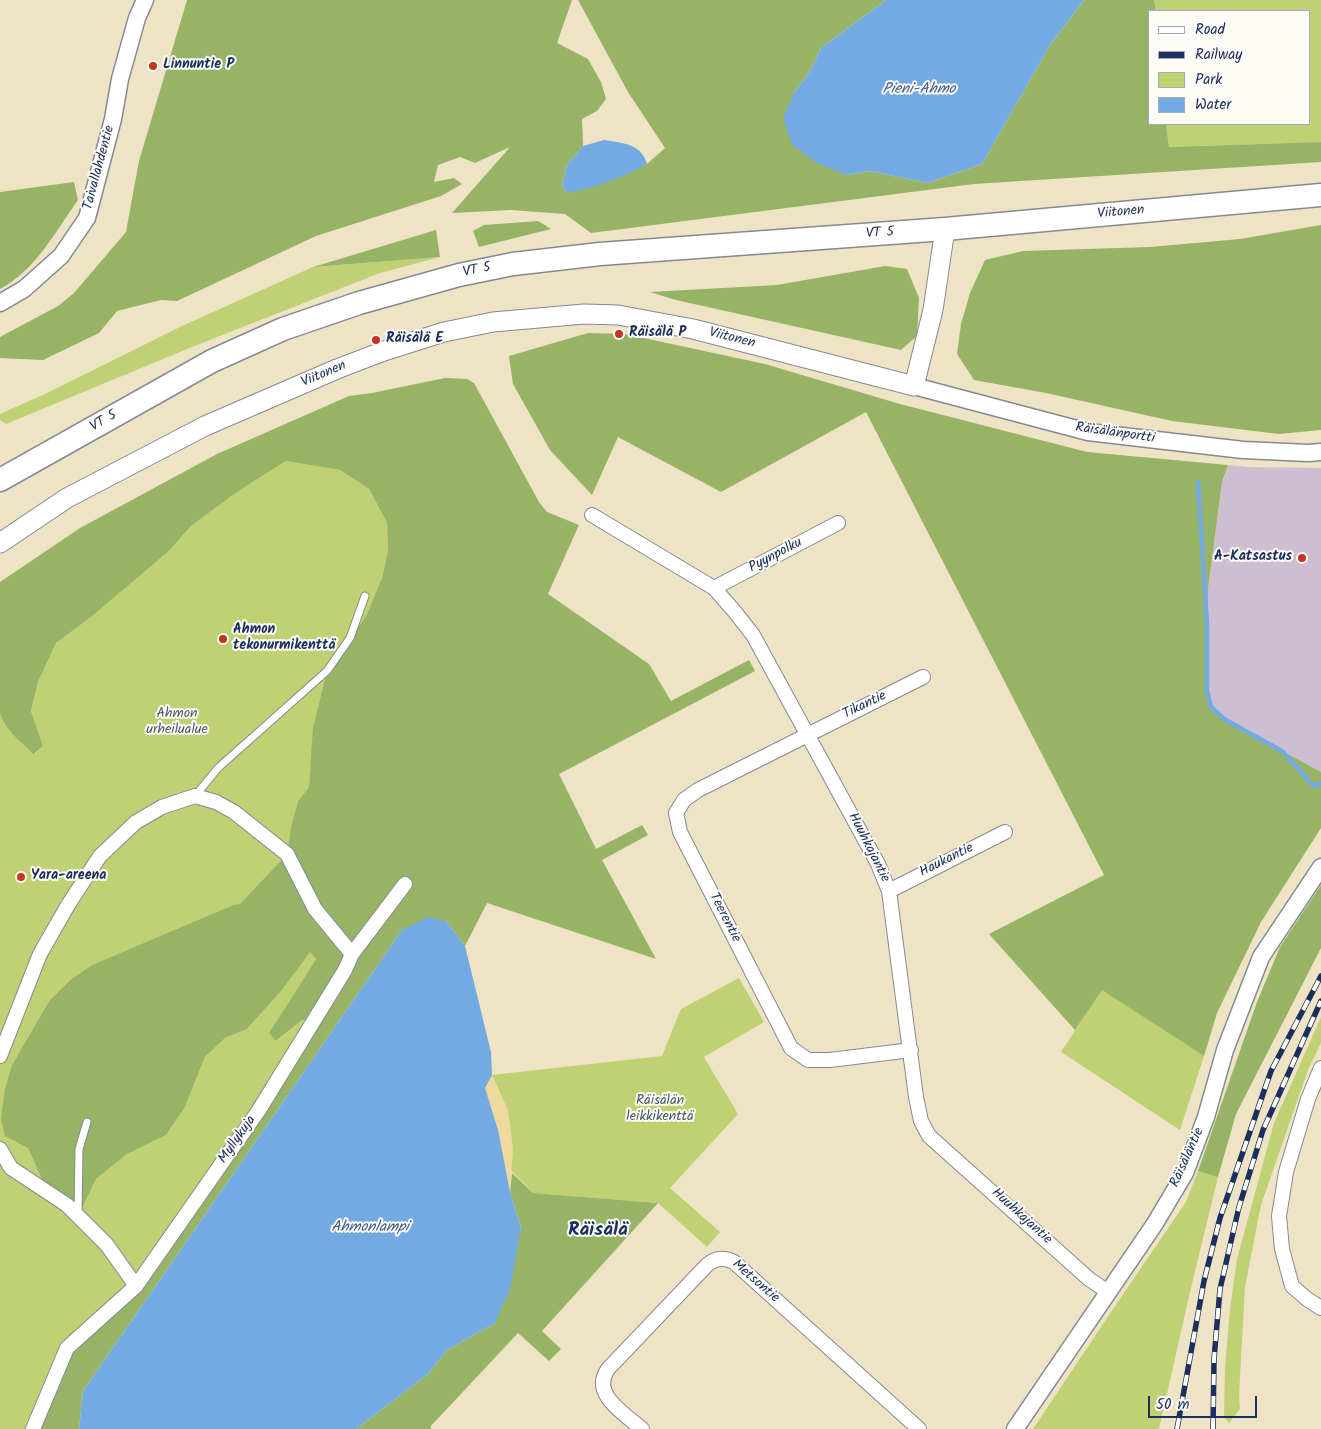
<!DOCTYPE html>
<html>
<head>
<meta charset="utf-8">
<style>
  body { margin:0 }
  #map { position:relative; width:1321px; height:1429px; overflow:hidden; background:#efe3c5; font-family:Kalam,sans-serif }
  canvas { display:block }
  .legend { position:absolute; left:1148px; top:10px; width:162px; height:115px; box-sizing:border-box; background:#fdfcf7; border:1px solid #a3aaba; margin:0; padding:6px 9px; list-style:none; font-size:15px; color:#1b2f5e }
  .legend li { display:flex; align-items:center; gap:10px; height:25px }
  .legend b { width:25px; border:1px solid #a3aaba }
  .scale { position:absolute; left:1148px; top:1396px; width:109px; height:22px; box-sizing:border-box; border:2px solid #1b2f5e; border-top:0; padding-left:6px; font-size:15px; line-height:18px; white-space:nowrap; color:#1b2f5e; -webkit-text-stroke:4px #fdfcf7; paint-order:stroke }
</style>
</head>
<body>
<div id="map">
<canvas width="1321" height="1429"></canvas>
<ul class="legend">
<li><b style="height:6px;background:#fff"></b>Road</li>
<li><b style="height:6px;background:#1b2f5e"></b>Railway</li>
<li><b style="height:14px;background:#bfd173"></b>Park</li>
<li><b style="height:14px;background:#74aae2"></b>Water</li>
</ul>
<div class="scale">50 m</div>
</div>
<script>
const ctx = document.querySelector('canvas').getContext('2d');
ctx.lineJoin = 'round';
function fillPath(path, color) {
  ctx.fillStyle = color;
  ctx.fill(path, 'evenodd');
}
function strokePath(path, color, width, dash) {
  ctx.strokeStyle = color;
  ctx.lineWidth = width;
  ctx.lineCap = dash ? 'butt' : 'round';
  ctx.setLineDash(dash || []);
  ctx.stroke(path);
}
function drawText(font, color, halo, rows, align = 'center') {
  ctx.font = font + ' Kalam,sans-serif';
  ctx.lineWidth = 4;
  ctx.setLineDash([]);
  ctx.textBaseline = 'middle';
  ctx.strokeStyle = halo;
  ctx.fillStyle = color;
  for (const [text, x, y, turn = 0] of rows) {
    ctx.save();
    ctx.translate(x, y);
    ctx.rotate((+turn || 0) * Math.PI / 180);
    ctx.textAlign = isNaN(turn) ? turn : align;
    if (halo) ctx.strokeText(text, 0, 0);
    ctx.fillText(text, 0, 0);
    ctx.restore();
  }
}
fillPath(new Path2D(`
  M1228,465L1247,467L1321,468V772L1224,719L1211,707L1207,691L1208,589L1222,482Z`), '#cebed1');
fillPath(new Path2D(`
  M1154,0H1321V142L1169,147L1166,124H1310V11H1156Z
  M440,257L380,273L192,347L6,424L0,420V414L47,393L182,326L313,267Z
  M286,461L340,470L369,489L387,523L388,550L382,578L366,616L350,638L311,759L309,787L298,801L291,827L287,854L240,904L233,905L92,965L70,980L49,1001L12,1065L5,1088L28,1148L43,1182L78,1215L96,1179L127,1154L166,1135L184,1109L205,1057L225,1038L247,1029L282,990L310,951L316,959L269,1033L277,1041L301,1021L318,1015L33,1429H0V713C4,728 22,744 35,754L43,746L31,711L38,682L56,643L91,617L169,551L191,526L237,492Z
  M739,978L764,1022L704,1057L738,1114L670,1188L720,1232L707,1247L658,1203L533,1193L505,1164L498,1130L485,1087L492,1075L662,1056L681,1009Z
  M1102,989L1204,1056L1180,1130L1061,1052Z
  M1321,1017V1043L1308,1070L1261,1205L1245,1287L1239,1395L1240,1409L1229,1423L1224,1417L1225,1368L1230,1309L1237,1259L1274,1123Z
  M1198,1171L1218,1177L1190,1292L1159,1429H1033L1113,1309L1186,1202Z`), '#bfd173');
fillPath(new Path2D(`
  M187,0H572L557,43L588,59L601,82L606,99L597,111L582,119L583,146L567,165L562,186L568,193L647,164L665,148L628,92L578,0H886L821,48L809,73L794,93L846,175L870,171L927,183L982,164L1050,45L1084,0H1154L1156,11H1150V124H1166L1169,147L1321,142V162L974,184L591,233L565,214L511,210L452,213L510,147L475,163L460,157L438,165L434,182L454,178L462,184L441,196L316,236L177,301L161,300L117,311L99,333L43,360L0,358V337L58,306L74,293L126,232L139,161Z
  M74,182L78,200C55,232 36,270 0,289V192Z
  M538,221L551,229L479,247L473,231L484,225Z
  M1321,225V430L1279,434L1172,421L1046,393L974,380L957,354L961,324L970,293L985,260L1023,251L1150,247L1240,239Z
  M436,230L440,257L313,267Z
  M885,266L907,269L919,298L917,336L901,350L676,300L650,292L777,285Z
  M588,333L625,334L765,364L900,404L1087,452L1228,465L1222,482L1208,589L1207,691L1211,707L1224,719L1321,772V828L1261,922L1217,1013L1204,1056L1102,990L1075,1030L989,934L1104,875L866,412L721,492L618,437L592,495L550,450L513,384L509,356Z
  M445,378L467,379L474,383L539,502L547,512L579,525L548,594L649,664L671,701L749,660L755,671L559,774L596,849L642,825L648,835L602,860L656,959L487,903L465,946L446,921L402,930L83,1391L79,1429H33L67,1348L136,1286L317,1015L301,1021L276,1041L269,1033L316,959L310,952L282,990L247,1029L225,1038L205,1057L184,1109L166,1135L127,1154L96,1179L78,1216L43,1182L28,1148L5,1136L1,1119L5,1088L12,1065L49,1001L70,980L92,965L233,905L240,904L287,854L291,827L298,801L309,787L313,728L327,671L366,616L382,578L388,550L387,523L369,489L340,470L286,461L237,492L191,526L169,551L91,617L56,643L38,682L31,711L43,746L34,754C22,743 4,729 0,713V582L80,528L217,454L349,396L372,393Z
  M1321,885V948L1236,1114L1218,1177L1198,1171L1257,1002L1280,947Z
  M512,1173L533,1193L658,1203L542,1331L561,1349L549,1361L518,1333L430,1427L432,1429H356L428,1374L447,1350L495,1323L521,1227L510,1192Z`), '#97b365');
fillPath(new Path2D(`
  M492,1075L508,1110L513,1148L510,1192L498,1130L485,1087Z`), '#eeda9e');
fillPath(new Path2D(`
  M886,0H1084L1050,45L982,164L927,183L870,171L846,175L817,163L792,145L783,118L794,93L809,73L821,48Z
  M604,140C622,143 641,143 647,164C621,179 596,187 568,193L562,186L567,165L583,146Z
  M428,917L446,921L465,946L491,1052L492,1075L485,1088L498,1130L510,1192L521,1227L510,1289L495,1323L447,1350L428,1374L356,1429H79L83,1391L402,930Z`), '#74aae2');
strokePath(new Path2D(`
  M1198,482L1207,623V691L1211,707L1224,719L1282,751L1314,786L1321,783`), '#74aae2', 4.5);
const service = new Path2D(`
  M195,796L218,768L327,671L350,638L365,596
  M78,1215L79,1149L87,1122`);
const minor = new Path2D(`
  M592,515L714,588L735,612L753,635L878,864L889,891L916,1097L921,1121L929,1136L1089,1279L1108,1292
  M714,588L838,523
  M889,891L1005,832
  M911,1050L830,1060H808L791,1048L680,832L676,813L684,800L698,790L923,677
  M0,1056L40,954L68,905L100,856L136,822L162,807L195,796L216,802L234,812L287,854L315,909L352,954
  M1321,1068L1308,1099L1286,1172L1279,1216L1282,1249L1292,1286L1307,1299L1321,1308
  M0,1149L11,1168L67,1205L107,1245L136,1286
  M33,1429L67,1348L136,1286L259,1110L345,970L352,954L405,884
  M642,1429C625,1414 590,1394 608,1369L707,1265C715,1258 724,1257 734,1262L919,1429`);
const tertiary = new Path2D(`
  M0,303L24,289L61,256L87,218L113,119L120,79L137,18L145,0
  M914,386L1088,432L1243,450L1308,453L1321,452
  M1015,1429L1154,1225L1185,1173L1206,1117L1225,1050L1261,957L1321,867`);
const secondary = new Path2D(`
  M0,543L67,498L205,426L337,369L384,351L444,332L493,322L584,314L618,315L693,329L914,386L933,310L945,229`);
const trunk = new Path2D(`
  M0,480L212,361L283,329L359,303L459,275L513,264L600,254L945,229L1321,195`);
strokePath(service, '#858992', 9);
strokePath(minor, '#858992', 16);
strokePath(tertiary, '#858992', 19);
strokePath(secondary, '#858992', 21);
strokePath(trunk, '#858992', 25);
strokePath(service, '#fff', 7);
strokePath(minor, '#fff', 14);
strokePath(tertiary, '#fff', 16);
strokePath(secondary, '#fff', 19);
strokePath(trunk, '#fff', 22);
const rail = new Path2D(`
  M1177,1429L1204,1281L1220,1218L1271,1071L1321,976
  M1213,1429L1214,1359L1220,1289L1239,1207L1263,1130L1321,1001`);
strokePath(rail, '#1b2f5e', 5.5);
strokePath(rail, '#fdfcf7', 4, [11]);
for (const [x, y, r, color] of [
  [153,66,5,"#c8321e"],
  [619,334,5,"#c8321e"],
  [376,340,5,"#c8321e"],
  [1302,558,5,"#c8321e"],
  [223,639,5,"#c8321e"],
  [21,877,5,"#c8321e"]
]) {
  const dot = new Path2D();
  dot.arc(x, y, r, 0, 2 * Math.PI);
  ctx.fillStyle = color;
  ctx.fill(dot);
  strokePath(dot, '#fdfcf7', 2);
}
drawText('bold 14px', '#1b2f5e', '#fdfcf7', [
  ["Linnuntie P",163,66],
  ["Räisälä P",629,334],
  ["Räisälä E",386,340],
  ["A-Katsastus",1292,558,"right"],
  ["Ahmon",233,631],
  ["tekonurmikenttä",233,647],
  ["Yara-areena",31,877]
], 'left');
drawText('14px', '#1b2f5e', '#fdfcf7', [
  ["Taivallahdentie",100,168,-75],
  ["Viitonen",1121,213,-5],
  ["VT 5",880,234,-4],
  ["VT 5",477,271,-11],
  ["Viitonen",732,339,14],
  ["Viitonen",324,375,-23],
  ["VT 5",104,422,-30],
  ["Räisälänportti",1115,434,8],
  ["Pyynpolku",776,556,-28],
  ["Tikantie",865,706,-26],
  ["Huuhkajantie",868,848,63],
  ["Haukantie",947,861,-27],
  ["Teerentie",724,918,63],
  ["Myllykuja",238,1140,-55],
  ["Räisäläntie",1188,1158,-66],
  ["Huuhkajantie",1021,1217,42],
  ["Metsontie",755,1282,41]
]);
drawText('14px', '#445863', '#fdfcf7', [
  ["Ahmon",177,715],
  ["urheilualue",177,731],
  ["Räisälän",660,1102],
  ["leikkikenttä",660,1118]
]);
drawText('italic 15px', '#3a5a8c', '#fdfcf7', [
  ["Pieni-Ahmo",919,90],
  ["Ahmonlampi",370,1228]
]);
drawText('bold 19px', '#1b2f5e', '#fdfcf7', [
  ["Räisälä",598,1232]
]);
</script>
</body>
</html>
